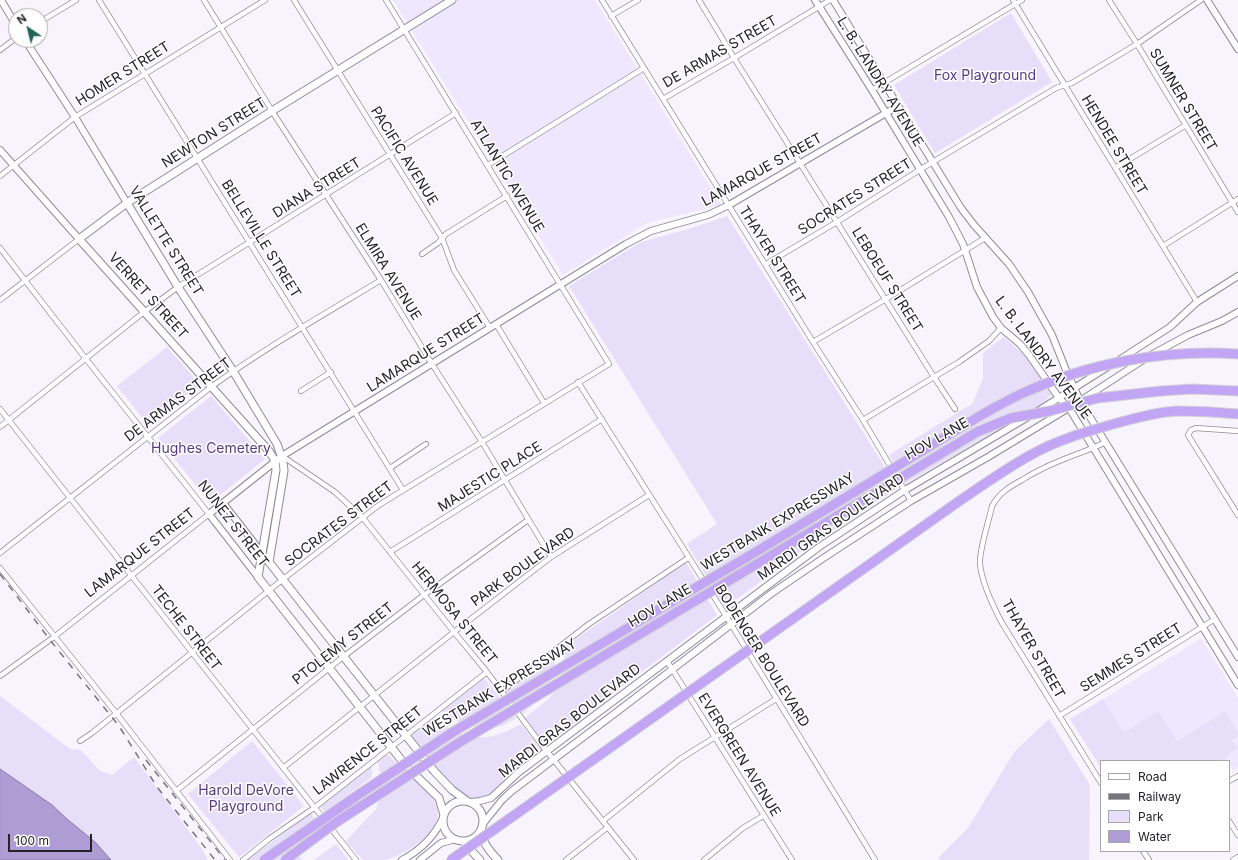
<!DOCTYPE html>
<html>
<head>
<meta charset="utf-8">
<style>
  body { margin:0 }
  #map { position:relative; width:1238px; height:860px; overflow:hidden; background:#f7f4fd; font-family:Inter,sans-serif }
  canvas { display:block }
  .legend { position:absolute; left:1100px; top:760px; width:130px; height:92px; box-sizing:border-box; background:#fff; border:1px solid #a7a7a9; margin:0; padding:5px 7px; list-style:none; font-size:12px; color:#242328 }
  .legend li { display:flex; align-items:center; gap:8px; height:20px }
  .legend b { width:20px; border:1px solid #a7a7a9 }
  .north { position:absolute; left:8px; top:8px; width:40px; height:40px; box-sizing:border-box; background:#fff; border:1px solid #a7a7a9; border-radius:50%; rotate:325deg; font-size:11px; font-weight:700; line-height:16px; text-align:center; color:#242328 }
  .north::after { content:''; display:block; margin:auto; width:14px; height:18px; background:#226657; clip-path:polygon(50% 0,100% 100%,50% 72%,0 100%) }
  .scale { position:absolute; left:8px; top:834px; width:84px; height:18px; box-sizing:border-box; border:2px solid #242328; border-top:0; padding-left:5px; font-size:12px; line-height:14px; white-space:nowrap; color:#242328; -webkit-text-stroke:3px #fff; paint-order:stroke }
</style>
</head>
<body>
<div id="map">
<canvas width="1238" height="860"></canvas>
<ul class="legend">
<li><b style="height:5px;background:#fff"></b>Road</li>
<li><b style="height:5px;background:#76757b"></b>Railway</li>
<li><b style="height:11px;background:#e7defa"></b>Park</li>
<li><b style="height:11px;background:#b09cd4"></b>Water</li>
</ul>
<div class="north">N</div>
<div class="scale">100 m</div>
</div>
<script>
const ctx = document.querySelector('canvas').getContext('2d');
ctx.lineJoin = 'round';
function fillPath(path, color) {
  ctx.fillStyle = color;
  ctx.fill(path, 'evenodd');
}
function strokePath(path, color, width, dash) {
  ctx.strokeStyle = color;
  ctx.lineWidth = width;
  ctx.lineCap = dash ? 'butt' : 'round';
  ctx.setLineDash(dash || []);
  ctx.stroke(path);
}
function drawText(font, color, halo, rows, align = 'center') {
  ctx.font = font + ' Inter,sans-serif';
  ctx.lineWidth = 3;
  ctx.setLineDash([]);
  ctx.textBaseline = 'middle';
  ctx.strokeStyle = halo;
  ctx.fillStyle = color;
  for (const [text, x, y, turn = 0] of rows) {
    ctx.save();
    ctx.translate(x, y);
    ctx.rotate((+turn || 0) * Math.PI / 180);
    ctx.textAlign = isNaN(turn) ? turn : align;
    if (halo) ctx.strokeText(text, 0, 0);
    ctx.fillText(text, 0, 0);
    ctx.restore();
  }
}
fillPath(new Path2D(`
  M393,0H595L721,205L647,223L563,275Z
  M1201,638L1238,698V732L1225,711L1177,741L1124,733L1103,699Z
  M1238,736V767L1233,771L1229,764V761H1227L1225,757L1238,748L1232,739Z`), '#efe7fe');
fillPath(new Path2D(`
  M1011,13L1052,82L935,153L894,85Z
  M727,216L898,488L796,555L725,608L687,544L717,524L569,286L641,242L692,228Z
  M1004,337L1023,354L1051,394L1043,404L905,484L889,455L973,403L983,378V353Z
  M167,347L200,385L148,425L117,386Z
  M211,396L265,459L210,503L158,438Z
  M686,562L717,615L545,745L525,718C534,711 551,698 557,688C564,677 567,661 562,649Z
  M555,654C556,680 540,697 523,714L504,689Z
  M484,678L516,718L502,726L489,729L460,723L442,711Z
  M0,696L70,749L81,750L100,771L112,775L134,757L202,849L208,860H111L95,842L67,819L52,805L0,769Z
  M1103,699L1124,733L1158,711L1177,741L1225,711L1238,732V736L1232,740L1238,748L1225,757L1227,761H1101V768L1070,719Z
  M435,717C464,743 488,743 521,724L541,750C529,759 515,768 505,779C497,786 492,795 482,798C460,806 422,751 410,736Z
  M1049,719L1090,785L1089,860H940L938,858L968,828L1014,752Z
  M252,741L304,806L239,857L188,794Z
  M387,754C397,763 406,773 416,782C423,790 432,794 436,805C447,829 404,856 385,860C378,860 370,860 363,860L346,841L377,808L380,774L378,761Z
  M372,765V777L325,812L319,806Z
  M311,813L316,820L288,841L302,860H247Z
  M336,844L348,860H314Z`), '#e7defa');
const water = new Path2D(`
  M0,769L52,805L67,819L95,842L111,860H0Z`);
fillPath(water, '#b09cd4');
strokePath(water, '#8678a0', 1);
const minor = new Path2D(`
  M99,0L403,490
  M204,0L272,111L381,280L432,364L482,442L551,557
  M294,0L442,238L454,270L490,328
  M602,0L813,342L863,420L911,501
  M699,0L734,58L934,377L955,409
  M1013,0L1197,302
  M1109,0L1137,44L1238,212
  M611,16L638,0
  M40,22L76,0
  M0,50L16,38
  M872,90L1022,0
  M663,99L734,58L830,0
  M488,165L644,68
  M1115,168L1186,125
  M0,176L75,117L265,0
  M1163,246L1238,199
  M0,248L86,359L209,514L54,637L0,676
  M422,254L438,243L446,234L507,196
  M766,264L837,222L921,169L1056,88L1072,83L1137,44L1201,0
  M0,300L79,239
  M496,324L544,403
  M813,342L886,299L985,238
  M578,382L726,616L875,860
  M301,391L331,372
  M0,409C119,559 237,710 356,860
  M863,420L959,362L989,341L1001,328
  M0,427L144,312L178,287L456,113
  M1238,431L1196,428L1191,430L1188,435L1238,515
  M282,456L335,492L363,518L454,632L487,672L541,744L634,860
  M390,468L426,444
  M390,552L602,419
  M0,553L211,387C265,348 323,315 381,280
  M0,568L116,713L230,860
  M667,661L792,860
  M502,691L589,624L688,558
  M1059,716L1215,619
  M80,741L92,733L282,580L379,505L609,364L386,0
  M283,768L454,632L551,557L649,495
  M1229,781L1238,776
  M1101,783L1002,623C993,606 982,584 980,564C979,550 989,521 992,506C999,493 1009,487 1022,480C1033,473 1045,467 1057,462C1073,455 1090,450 1106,442
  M176,791L343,657L424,595L528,520
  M603,821L680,759L776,699
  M1229,821L1238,835
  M1143,851L1149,860
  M243,860L269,839L314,808L487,672
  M566,860L608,827
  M704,860L743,828L763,816
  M1233,860L1238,857`);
const tertiary = new Path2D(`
  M1,0L16,25
  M815,0L872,90L949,217L963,244L977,287L993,317L1001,328L1020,344L1029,355L1059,398L1069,408L1238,685
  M833,0L961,208L974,225L1009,264L1028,292L1052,335L1066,370L1080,401L1238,657
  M1207,0L1238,49
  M25,40L75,117L127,203
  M0,150L79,239
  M1151,355L1188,335L1222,321L1238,312
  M1119,360L1170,327L1197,302L1238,276
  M1080,401L1143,360
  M1038,411L1109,366
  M223,503L269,562
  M258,577L209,514L282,456L626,244L651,231L708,215L729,205L898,106
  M471,802L480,801L491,798L519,772L819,547L905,490L1028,417
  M482,825L502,800L513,790L618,711L772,593L825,557L911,501L988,457L1067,409
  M402,860C421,850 434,837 443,818
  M420,860L441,843L456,839`);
const secondary = new Path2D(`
  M127,203L178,287L233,371L277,444C280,453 284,461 284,471L269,562L434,771L452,790L467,801
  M443 821a20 20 0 1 1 40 0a20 20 0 1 1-40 0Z
  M444,815L439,798L406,766L258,577L276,470L275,461L269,451L79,239L127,203L272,111L452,0
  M481,834C484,845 491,853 498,860
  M465,844L480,860`);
strokePath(minor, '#8f8a98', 6);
strokePath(tertiary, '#8f8a98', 8);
strokePath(secondary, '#8f8a98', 9);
strokePath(minor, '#fff', 4.5);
strokePath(tertiary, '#fff', 6);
strokePath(secondary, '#fff', 7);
strokePath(new Path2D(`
  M0,574L50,640L119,726L157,787L215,860
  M146,760L225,860`), '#76757b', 1.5, [7, 7]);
const motorwayBridge = new Path2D(`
  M264,860L361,793L453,732L764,547L983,414C996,407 1008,400 1021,394C1088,363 1165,349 1238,354
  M285,860L335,823L460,742L977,432L1011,418L1050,411L1098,398L1161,391L1192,389L1238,391
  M451,860L931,521C962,499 994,476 1027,457C1056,440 1088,431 1121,422C1139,417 1158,412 1177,411C1198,411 1218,412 1238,414`);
strokePath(motorwayBridge, '#d3d3d4', 11, []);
strokePath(motorwayBridge, '#c3a5f6', 9);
drawText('14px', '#242328', '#fff', [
  ["DE ARMAS STREET",720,52,-30],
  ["HOMER STREET",123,74,-32],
  ["L. B. LANDRY AVENUE",880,82,58],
  ["SUMNER STREET",1183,100,59],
  ["NEWTON STREET",214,133,-32],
  ["HENDEE STREET",1114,145,59],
  ["PACIFIC AVENUE",404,156,58],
  ["LAMARQUE STREET",762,170,-29],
  ["ATLANTIC AVENUE",507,176,59],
  ["DIANA STREET",317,188,-32],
  ["SOCRATES STREET",855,197,-32],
  ["BELLEVILLE STREET",261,239,58],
  ["VALLETTE STREET",166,241,58],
  ["THAYER STREET",772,255,58],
  ["ELMIRA AVENUE",388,272,58],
  ["LEBOEUF STREET",887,280,58],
  ["VERRET STREET",148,296,48],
  ["LAMARQUE STREET",426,353,-32],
  ["L. B. LANDRY AVENUE",1043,358,53],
  ["DE ARMAS STREET",178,400,-37],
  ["HOV LANE",937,439,-30],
  ["MAJESTIC PLACE",490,477,-32],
  ["WESTBANK EXPRESSWAY",778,522,-31],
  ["NUNEZ STREET",233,524,52],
  ["SOCRATES STREET",339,524,-37],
  ["MARDI GRAS BOULEVARD",831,527,-35],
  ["LAMARQUE STREET",140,553,-38],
  ["PARK BOULEVARD",523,567,-36],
  ["HOV LANE",660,606,-31],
  ["HERMOSA STREET",454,613,51],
  ["TECHE STREET",186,628,52],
  ["PTOLEMY STREET",343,644,-38],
  ["THAYER STREET",1033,649,60],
  ["BODENGER BOULEVARD",762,656,58],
  ["SEMMES STREET",1131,658,-32],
  ["WESTBANK EXPRESSWAY",500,688,-31],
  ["MARDI GRAS BOULEVARD",570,721,-38],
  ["LAWRENCE STREET",368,751,-38],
  ["EVERGREEN AVENUE",739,755,58]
]);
drawText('14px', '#573a80', '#fff', [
  ["Fox Playground",985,76],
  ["Hughes Cemetery",211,449],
  ["Harold DeVore",246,791],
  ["Playground",246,807]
]);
</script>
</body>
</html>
